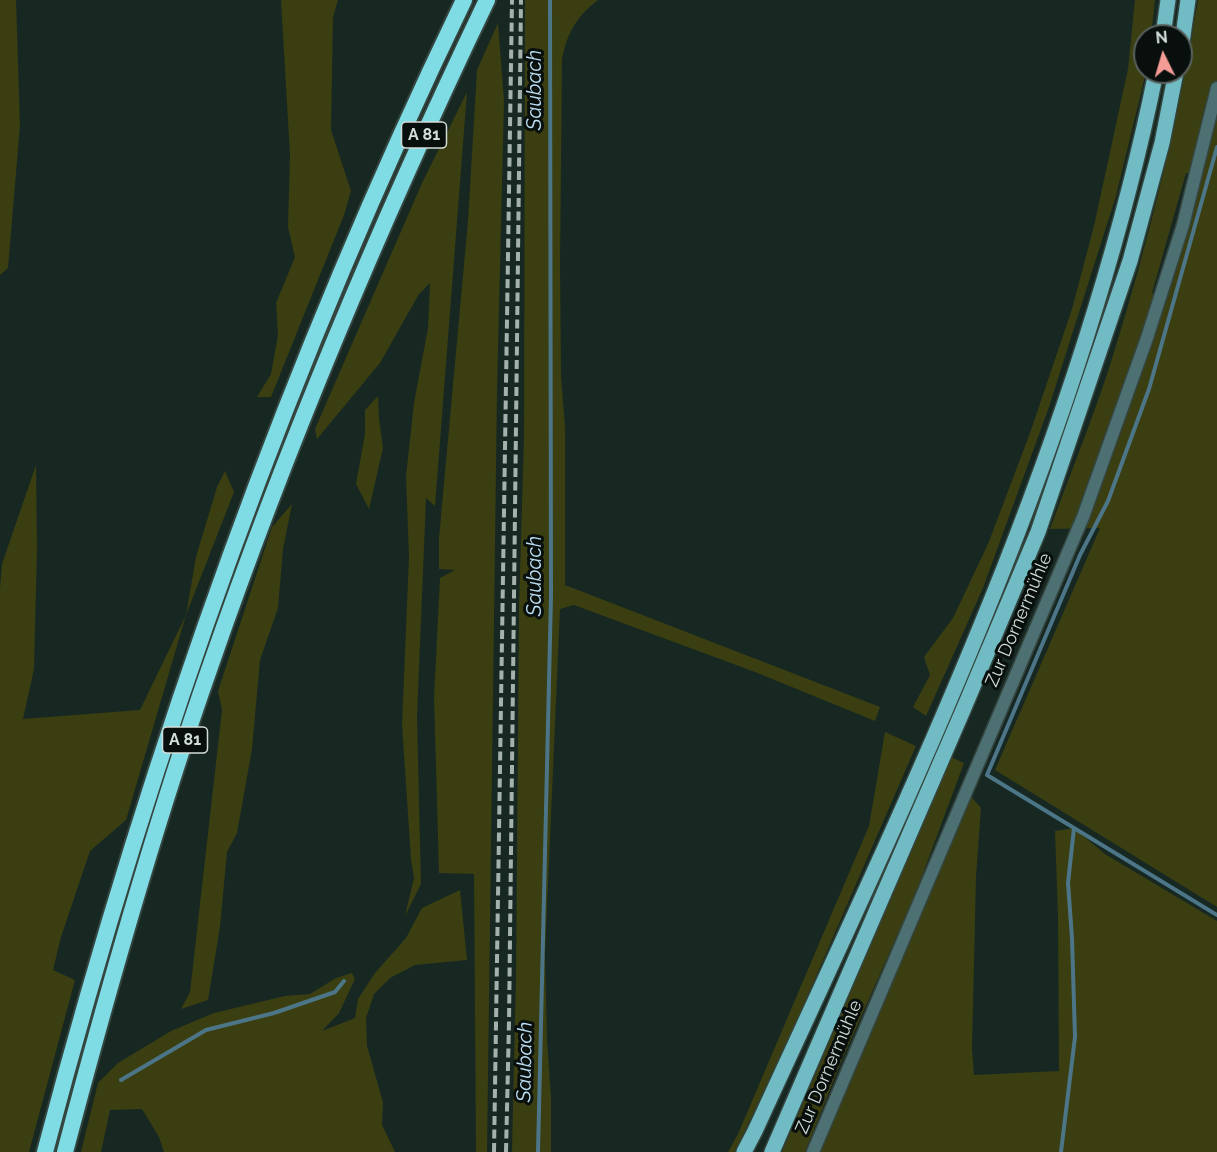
<!DOCTYPE html>
<html>
<head>
<meta charset="utf-8">
<style>
  body { margin:0 }
  #map { position:relative; width:1217px; height:1152px; overflow:hidden; background:#172823; font-family:Raleway,sans-serif }
  canvas { display:block }
  .north { position:absolute; left:1133px; top:24px; width:60px; height:60px; box-sizing:border-box; background:#080f0d; border:2px solid #59615f; border-radius:50%; rotate:355deg; font-size:16px; font-weight:700; line-height:24px; text-align:center; color:#d2ddd9 }
  .north::after { content:''; display:block; margin:auto; width:21px; height:27px; background:#f59c96; clip-path:polygon(50% 0,100% 100%,50% 72%,0 100%) }
</style>
</head>
<body>
<div id="map">
<canvas width="1217" height="1152"></canvas>
<div class="north">N</div>
</div>
<script>
const ctx = document.querySelector('canvas').getContext('2d');
ctx.lineJoin = 'round';
function fillPath(path, color) {
  ctx.fillStyle = color;
  ctx.fill(path, 'evenodd');
}
function strokePath(path, color, width, dash) {
  ctx.strokeStyle = color;
  ctx.lineWidth = width;
  ctx.lineCap = dash ? 'butt' : 'round';
  ctx.setLineDash(dash || []);
  ctx.stroke(path);
}
function drawText(font, color, halo, rows, align = 'center') {
  ctx.font = font + ' Raleway,sans-serif';
  ctx.lineWidth = 6;
  ctx.setLineDash([]);
  ctx.textBaseline = 'middle';
  ctx.strokeStyle = halo;
  ctx.fillStyle = color;
  for (const [text, x, y, turn = 0] of rows) {
    ctx.save();
    ctx.translate(x, y);
    ctx.rotate((+turn || 0) * Math.PI / 180);
    ctx.textAlign = isNaN(turn) ? turn : align;
    if (halo) ctx.strokeText(text, 0, 0);
    ctx.fillText(text, 0, 0);
    ctx.restore();
  }
}
fillPath(new Path2D(`
  M0,0H16L20,125L8,268L0,275Z
  M281,0H338L333,17L331,130L351,191L344,215L271,397H257L271,374L278,335L276,303L295,257L288,227L290,155Z
  M525,0H598C577,16 567,33 562,59L560,264L561,376L565,428V585L880,707L875,721L755,672L574,605L560,609L545,953L547,1041L551,1097V1152H512L516,975L519,608L524,437Z
  M1135,0H1155L1151,36H1145L1146,72L1116,196L1049,407L983,588L926,716L913,707L930,675L924,657L953,618L988,544L1030,433L1072,309L1094,226L1128,69Z
  M1198,0H1217V907L995,770L1100,528L1050,529C1070,474 1093,418 1111,362C1148,244 1178,123 1198,0ZM1186,173L1195,174L1160,298L1152,293Z
  M498,23L504,101L497,391L487,1152H476L474,874L439,873L434,697L440,578L455,570L439,569V538L468,221L477,70Z
  M467,92L435,506L426,498L417,717L421,884L405,916L414,878L411,859L402,724L409,557L406,476L414,403L428,328L430,283L419,294L380,363L317,439L315,429L422,183Z
  M378,396L379,418L383,448L369,509L356,484L365,434V410Z
  M36,465L37,547L34,669L23,719L140,710L186,615L196,557L217,487L225,471L234,492L186,615L126,820L90,851L61,937L53,970L75,980L29,1152H0V588L2,564Z
  M292,504L283,549L278,608L260,660L252,749L237,833L227,852L220,927L208,1000L181,1009L190,992L222,710L218,691L272,527Z
  M885,732L916,746L794,1027L740,1141L734,1152H728L738,1134L869,826Z
  M951,757L964,763L915,895L841,1062L805,1152H782Z
  M969,794L981,808L976,876L972,1049L974,1075L1059,1071L1058,915L1055,831L1074,828L1105,854L1217,921V1152H821L844,1091L896,974Z
  M460,890L467,960L415,965L390,978L374,994L366,1018L367,1046L383,1102L382,1125L395,1152H164L159,1137L142,1109L110,1110L101,1152H81L98,1083L118,1063L171,1031L214,1013L285,996L310,994L336,978L352,973L355,979L339,1013L322,1031L355,1018L358,999L375,973L406,938L422,908Z`), '#3a3e10');
strokePath(new Path2D(`
  M1217,147L1149,389L1108,501L1080,555L987,775L1217,915
  M121,1080L206,1030L274,1013L335,992L344,981
  M538,1152L551,596L550,0
  M1061,1152L1075,1037L1072,938L1068,883L1074,828`), '#4c7688', 4);
const minor = new Path2D(`
  M813,1152L1083,517L1147,338L1183,225L1217,88`);
const major = new Path2D(`
  M1163,36L1168,0
  M1181,50L1188,0
  M744,1152L755,1131C912,789 1081,443 1156,72
  M772,1152L964,708L1038,532L1130,261L1162,143L1176,72`);
const highway = new Path2D(`
  M45,1152C149,756 286,369 464,0
  M65,1152C108,989 154,826 210,667C289,439 383,217 487,0`);
strokePath(minor, '#354540', 15);
strokePath(major, '#354540', 18);
strokePath(highway, '#354540', 20);
strokePath(minor, '#4d7073', 12);
strokePath(major, '#71bcc4', 15);
strokePath(highway, '#7fdbe4', 16);
strokePath(new Path2D(`
  M494,1152L512,0
  M506,1152L509,1022L521,0`), '#a5b1ad', 4, [9, 4.5]);
for (const [x, y, w] of [
  [424,135,45],
  [185,740,45]
]) {
  const box = new Path2D();
  box.roundRect(x - w / 2, y - 13, w, 26, 4.5);
  ctx.fillStyle = '#080f0d';
  ctx.fill(box);
  strokePath(box, '#d2ddd9', 1.5);
}
drawText('bold 16px', '#d2ddd9', null, [
  ["A 81",424,135],
  ["A 81",185,740]
]);
drawText('18px', '#d2ddd9', '#080f0d', [
  ["Zur Dornermühle",1019,620,-67],
  ["Zur Dornermühle",829,1067,-67]
]);
drawText('italic 20px', '#bde0f5', '#080f0d', [
  ["Saubach",535,90,-90],
  ["Saubach",535,576,-90],
  ["Saubach",525,1062,-89]
]);
</script>
</body>
</html>
